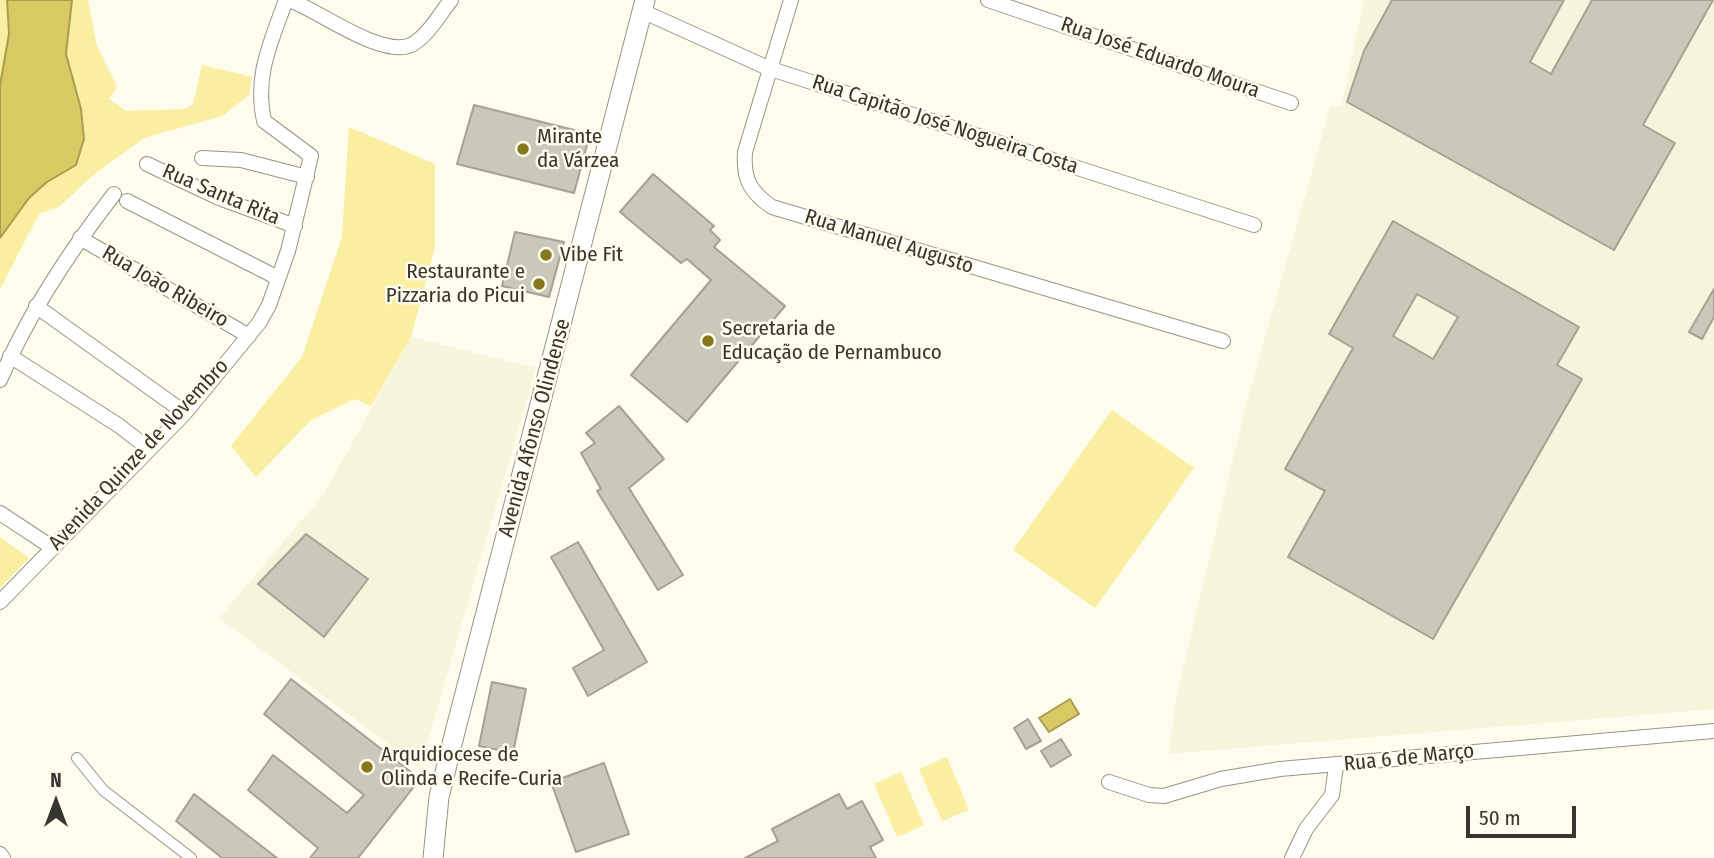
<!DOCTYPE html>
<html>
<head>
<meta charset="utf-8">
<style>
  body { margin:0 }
  #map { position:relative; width:1714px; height:858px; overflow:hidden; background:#fefcec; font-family:"Fira Sans Condensed",sans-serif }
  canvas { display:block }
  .north { position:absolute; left:21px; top:767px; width:70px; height:70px; -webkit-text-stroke:5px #fefcec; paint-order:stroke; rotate:0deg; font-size:19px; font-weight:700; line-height:28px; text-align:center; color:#36352f }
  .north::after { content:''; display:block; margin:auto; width:24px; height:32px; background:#36352f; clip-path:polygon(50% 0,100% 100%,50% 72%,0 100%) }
  .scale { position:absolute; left:1466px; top:806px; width:110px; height:32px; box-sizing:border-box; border:4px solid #36352f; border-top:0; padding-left:9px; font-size:21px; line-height:24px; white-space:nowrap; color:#36352f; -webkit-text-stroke:5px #fefcec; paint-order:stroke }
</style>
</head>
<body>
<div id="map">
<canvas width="1714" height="858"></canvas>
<div class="north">N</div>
<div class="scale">50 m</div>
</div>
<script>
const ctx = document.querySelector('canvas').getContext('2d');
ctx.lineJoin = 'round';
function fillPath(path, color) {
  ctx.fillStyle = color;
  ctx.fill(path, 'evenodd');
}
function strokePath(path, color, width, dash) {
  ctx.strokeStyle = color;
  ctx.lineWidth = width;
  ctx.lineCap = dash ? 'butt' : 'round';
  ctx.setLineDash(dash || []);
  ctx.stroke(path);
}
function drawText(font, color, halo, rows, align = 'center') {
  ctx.font = font + ' "Fira Sans Condensed",sans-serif';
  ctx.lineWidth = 5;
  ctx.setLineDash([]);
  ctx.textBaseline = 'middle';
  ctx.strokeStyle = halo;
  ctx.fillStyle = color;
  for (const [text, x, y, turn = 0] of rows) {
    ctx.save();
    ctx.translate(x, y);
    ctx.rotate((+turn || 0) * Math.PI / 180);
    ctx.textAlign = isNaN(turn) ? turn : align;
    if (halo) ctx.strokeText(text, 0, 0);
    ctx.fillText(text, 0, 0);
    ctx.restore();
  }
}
fillPath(new Path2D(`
  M1364,0H1714V709L1168,754L1178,689L1246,405L1330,107L1342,105Z
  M411,337L536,368L420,768L219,618L324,494Z`), '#f7f4dc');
fillPath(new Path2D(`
  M0,0H7L9,34L0,84Z
  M72,0H88L97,46L117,87L109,99L126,111L185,109L193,104L202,65L252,77L249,95L222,116L144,138L92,176L59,207L39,214L0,289V238L29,198L47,182L76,165L84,139L81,109L66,54Z
  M349,127L435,164V247L411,337L371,406L355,399L311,420L256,477L231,446L302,357L342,237Z
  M1112,410L1194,468L1095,608L1013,550Z
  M0,537L29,558L0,588Z
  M947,757L969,810L942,821L919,769Z
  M901,772L924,825L897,837L874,784Z`), '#faeea1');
const water = new Path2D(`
  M7,0H72L66,54L81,109L84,139L76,165L47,182L29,198L0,238V85L9,34Z
  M1070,699L1079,714L1049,732L1039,718Z`);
fillPath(water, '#d9c962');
strokePath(water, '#a89d53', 2);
const building = new Path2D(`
  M1392,0H1564L1530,62L1551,74L1592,0H1713L1643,125L1675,143L1614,250L1347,102L1364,51Z
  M474,105L590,134L574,193L457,164Z
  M653,174L714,226L710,230L720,240L714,247L785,306L687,422L631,375L711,280L687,259L681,263L620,212Z
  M1393,221L1579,327L1557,365L1582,379L1433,639L1288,557L1325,491L1285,469L1353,348L1329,334ZM1417,294L1458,317L1433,359L1393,336Z
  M515,232L564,242L549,297L502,286Z
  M1714,289V317L1702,339L1689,332Z
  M619,406L664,459L629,488L683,575L658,590L597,491L601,489L581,453L595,443L586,433Z
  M306,534L368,579L324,637L258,584Z
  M578,542L647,662L588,696L573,668L604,650L551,557Z
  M291,679L420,779L358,858H310L318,848L248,790L273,755L347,813L364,795L264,714Z
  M492,682L526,689L513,753L479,746Z
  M1028,719L1041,741L1026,749L1014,728Z
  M1061,739L1071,755L1051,767L1041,751Z
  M604,763L629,834L576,852L551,782Z
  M194,794L277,858H222L176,821Z
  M839,794L847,809L862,801L883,840L870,847L876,858H745L778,841L772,829Z`);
fillPath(building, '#cac8b9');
strokePath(building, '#a4a294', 2);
const pedestrian = new Path2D(`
  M77,758L103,790L191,858`);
const minor = new Path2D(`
  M289,0C320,11 381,58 411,45C427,37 440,14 451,0
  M791,0L745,152C743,179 750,192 772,207L1223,341
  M988,0L1291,103
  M642,11L768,68L1254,225
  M202,158L241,160L307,177
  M147,164L219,198L295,226
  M127,201L278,278
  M80,238L249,336
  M36,306L185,413
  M10,356L118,425L148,448
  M0,380C29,312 69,252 114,194
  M0,513L53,548
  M0,602L185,413L259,323L269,305L288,251L311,156L264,121C254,76 271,42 286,0
  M1109,782L1149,795L1164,796L1221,779L1280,769L1714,731
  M0,854L3,858
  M1292,858L1306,829L1332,795L1336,766`);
const secondary = new Path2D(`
  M433,858L439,797L456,728L645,0`);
strokePath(pedestrian, '#979586', 12);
strokePath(minor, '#979586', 16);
strokePath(secondary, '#979586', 21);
strokePath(pedestrian, '#fff', 10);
strokePath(minor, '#fff', 14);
strokePath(secondary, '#fff', 19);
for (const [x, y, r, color] of [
  [523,149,7,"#86791d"],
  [546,255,7,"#86791d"],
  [539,284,7,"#86791d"],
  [708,341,7,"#86791d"],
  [367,767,7,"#86791d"]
]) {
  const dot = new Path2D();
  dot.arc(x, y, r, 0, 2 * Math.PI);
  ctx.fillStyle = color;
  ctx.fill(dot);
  strokePath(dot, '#fefcec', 2.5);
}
drawText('21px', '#36352f', '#fefcec', [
  ["Rua José Eduardo Moura",1160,58,19],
  ["Rua Capitão José Nogueira Costa",945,125,18],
  ["Rua Santa Rita",221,195,23],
  ["Rua Manuel Augusto",889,242,17],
  ["Rua João Ribeiro",165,287,30],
  ["Avenida Afonso Olindense",535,428,-75],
  ["Avenida Quinze de Novembro",139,455,-47],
  ["Rua 6 de Março",1409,758,-6]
]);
drawText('21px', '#36352f', '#fefcec', [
  ["Mirante",537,137],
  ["da Várzea",537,161],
  ["Vibe Fit",560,255],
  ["Restaurante e",525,272,"right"],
  ["Pizzaria do Picui",525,296,"right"],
  ["Secretaria de",722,329],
  ["Educação de Pernambuco",722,353],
  ["Arquidiocese de",381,755],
  ["Olinda e Recife-Curia",381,779]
], 'left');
</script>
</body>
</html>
